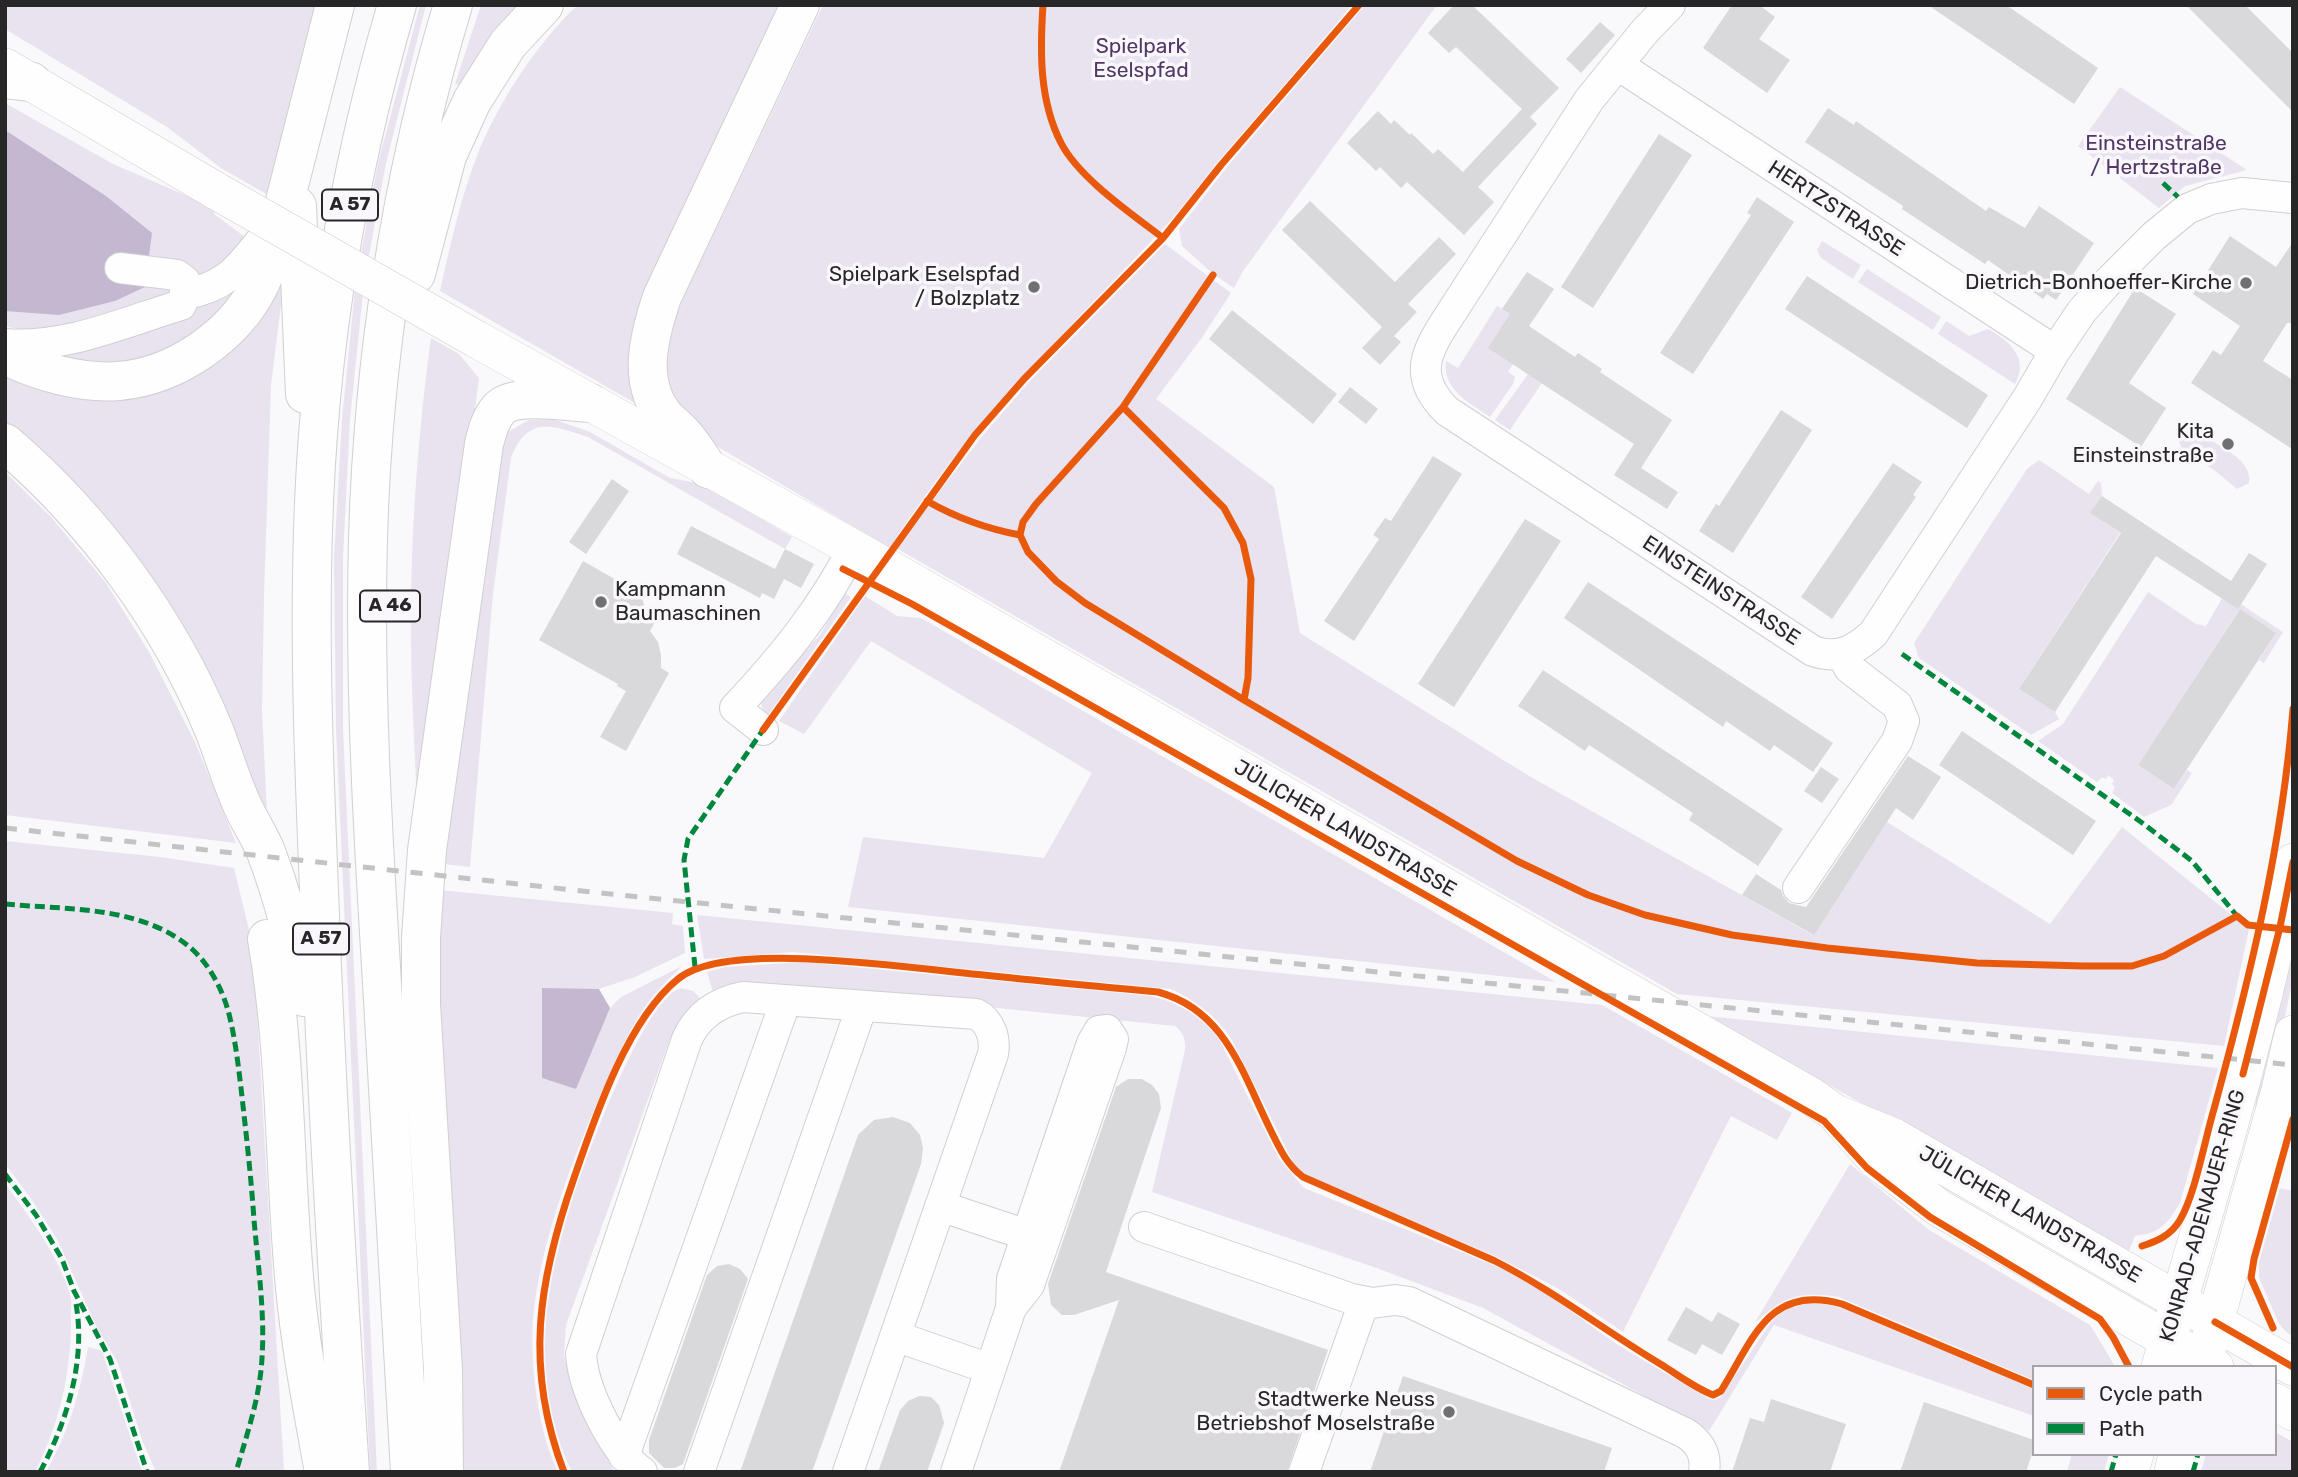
<!DOCTYPE html>
<html>
<head>
<meta charset="utf-8">
<style>
  body { margin:0 }
  #map { position:relative; width:2298px; height:1477px; overflow:hidden; background:#f9f8fa; font-family:Rubik,sans-serif }
  canvas { display:block }
  .frame { position:absolute; inset:0; border:7px solid #272728; pointer-events:none }
  .legend { position:absolute; left:2032px; top:1365px; width:245px; height:91px; box-sizing:border-box; background:#f9f7fb; border:2px solid #a5a4a7; margin:0; padding:9px 12px; list-style:none; font-size:21px; color:#272728 }
  .legend li { display:flex; align-items:center; gap:14px; height:35px }
  .legend b { width:35px; border:2px solid #a5a4a7 }
</style>
</head>
<body>
<div id="map">
<canvas width="2298" height="1477"></canvas>
<div class="frame"></div>
<ul class="legend">
<li><b style="height:9px;background:#e8590c"></b>Cycle path</li>
<li><b style="height:9px;background:#00873e"></b>Path</li>
</ul>
</div>
<script>
const ctx = document.querySelector('canvas').getContext('2d');
ctx.lineJoin = 'round';
function fillPath(path, color) {
  ctx.fillStyle = color;
  ctx.fill(path, 'evenodd');
}
function strokePath(path, color, width, dash) {
  ctx.strokeStyle = color;
  ctx.lineWidth = width;
  ctx.lineCap = dash ? 'butt' : 'round';
  ctx.setLineDash(dash || []);
  ctx.stroke(path);
}
function drawText(font, color, halo, rows, align = 'center') {
  ctx.font = font + ' Rubik,sans-serif';
  ctx.lineWidth = 7;
  ctx.setLineDash([]);
  ctx.textBaseline = 'middle';
  ctx.strokeStyle = halo;
  ctx.fillStyle = color;
  for (const [text, x, y, turn = 0] of rows) {
    ctx.save();
    ctx.translate(x, y);
    ctx.rotate((+turn || 0) * Math.PI / 180);
    ctx.textAlign = isNaN(turn) ? turn : align;
    if (halo) ctx.strokeText(text, 0, 0);
    ctx.fillText(text, 0, 0);
    ctx.restore();
  }
}
fillPath(new Path2D(`
  M5,5H317L273,198L221,168L167,127L5,29Z
  M420,5H426L386,163L364,283L350,420L343,557V730L377,1472H370L336,730L334,558L342,419L356,280L378,163Z
  M481,5H517L460,85L455,84Z
  M578,5H786L642,311L647,410L440,291C450,246 460,200 477,156C496,106 538,41 578,5Z
  M823,5H1352C1309,56 1265,107 1221,158C1201,182 1183,208 1161,231C1065,333 964,429 890,548L696,434L663,384L671,324Z
  M1365,5H1437L1243,271L1234,288L1213,274L1182,246L1179,229L1227,167Z
  M2120,87L2247,170L2185,186L2159,208L2078,146Z
  M5,103L113,164L215,208L214,214L260,248L215,323L170,352L98,367L44,356V336L5,326Z
  M1822,241L1861,265L1853,279L1821,258L1817,250Z
  M1165,244L1231,293L1201,339L1156,399L1274,487L1300,633L1529,776L1813,935L1887,822L2050,924L2122,827L2249,929L2224,1046L1677,994L896,548L980,439L1029,382Z
  M281,257L283,289L271,385L264,595L262,710L268,836L243,754L18,434L5,423V362L147,383Z
  M1867,269L1941,317L1933,330L1858,282Z
  M1497,306L1510,314L1513,364L1508,372L1515,377L1513,384L1490,417C1470,403 1442,390 1446,361L1458,368Z
  M1946,321L1969,336L1988,329C2009,341 2030,358 2015,384L1938,334Z
  M431,338L459,354L479,378L419,847C415,750 408,652 412,555C415,482 421,410 431,338Z
  M1528,374L1542,383L1510,430L1495,420Z
  M553,419L590,432L670,478L702,484L792,537L785,549L588,437C552,425 527,415 511,458L493,594L470,867L444,864L496,454L506,433L529,420Z
  M2184,431H2194L2200,434C2217,445 2253,459 2249,483L2237,489C2229,483 2222,476 2214,470C2200,459 2180,458 2178,436Z
  M2039,460L2089,494L2098,481L2101,483L2102,496L2091,513L2120,533L2019,689L2055,712L2059,719L2031,735L1919,658L1914,643L2027,469Z
  M5,472L52,518L106,583L149,652L195,742L236,843L5,815Z
  M2231,583L2233,599L2283,632L2264,663L2259,660L2276,633L2239,610L2138,765L2174,789L2187,770L2192,773L2171,805L2144,817L2112,793L2115,787L2112,784L2114,780L2108,775L2106,779L2102,777L2097,782L2038,741L2063,724L2148,592L2196,624L2206,626Z
  M844,593L851,597L768,715C762,709 759,704 763,695L820,635Z
  M865,596L897,616L921,618L1556,982L848,907L863,837L1044,858L1092,773L871,641L804,734L779,721Z
  M5,841L160,857L234,868L255,955L258,1028L284,1472H156L142,1440L118,1363L97,1328L57,1239L32,1200L5,1164Z
  M439,890L673,913L672,924L683,926L685,953L635,977L599,989H542L575,1089L610,1008L621,997L682,966C667,981 651,996 640,1014C624,1040 612,1068 600,1096C571,1163 539,1246 533,1320C530,1366 538,1431 558,1472H460L436,953Z
  M697,915L1602,1005L1792,1113L1777,1140L1731,1116L1623,1332L1559,1289L1497,1257L1303,1174L1295,1166L1232,1040C1216,1016 1198,1002 1171,989L793,952L704,959Z
  M2293,930V979L2278,1048L2255,1115L2257,1070Z
  M804,962L1151,996C1180,1003 1200,1016 1219,1039L1279,1159L1304,1188L1503,1269L1541,1290L1618,1345L1709,1399L1715,1400L1721,1397L1771,1322C1791,1301 1818,1300 1844,1309L2034,1389V1416L1774,1325L1709,1431L1483,1308L1374,1267L1152,1192L1185,1050C1186,1039 1183,1032 1175,1026L750,983L724,986L713,992L707,972L725,967Z
  M681,988L693,991L702,1000L679,1024L670,1039L566,1325L564,1356L572,1386L614,1472H572C550,1428 542,1370 546,1321C549,1283 559,1244 570,1207C582,1168 643,998 681,988Z
  M1706,1016L2218,1068L2180,1203C2167,1224 2161,1233 2135,1236L2128,1253Z
  M1850,1164L1929,1230L2090,1325L2115,1366L2034,1367V1380L1839,1297C1798,1291 1784,1296 1754,1324Z
  M5,1183C30,1218 57,1253 70,1294C73,1302 70,1313 71,1321C71,1374 59,1424 35,1472H5Z
  M2280,1188L2293,1191V1336L2286,1332L2278,1322L2259,1277V1262Z
  M88,1347L102,1351L142,1472H46C68,1433 81,1391 88,1347Z
  M2275,1432L2293,1442V1472H2201L2206,1454H2275Z
  M2072,1454H2109L2104,1472H2067Z`), '#e9e3f0');
fillPath(new Path2D(`
  M5,130L106,196L152,233L145,287L115,301L59,315L5,311Z
  M542,988L599,989L610,1008L576,1089L542,1078Z`), '#c4b8d0');
fillPath(new Path2D(`
  M1454,5H1472L1559,88L1530,117L1537,124L1478,187L1494,202L1464,235L1407,182L1401,188L1380,167L1376,171L1347,143L1378,111L1391,124L1394,120L1410,135L1411,133L1433,154L1438,149L1463,172L1522,109L1456,47L1449,53L1428,33Z
  M1732,5H1759L1775,17L1759,39L1790,60L1767,93L1703,48Z
  M1928,5H2006L2098,68L2074,104Z
  M2186,5H2245L2293,53V112Z
  M1600,22L1615,35L1581,73L1566,59Z
  M1828,108L1854,125L1856,121L1986,211L1989,207L2025,228L2039,206L2094,243L2056,300L2047,294L2043,299L1988,260L1985,264L1902,209L1903,206L1805,142Z
  M1659,134L1692,155L1593,308L1561,287Z
  M1757,197L1794,222L1693,374L1660,353L1751,215L1747,213Z
  M1310,201L1395,282L1439,237L1456,254L1408,304L1417,312L1394,336L1401,342L1380,365L1362,348L1382,327L1282,230Z
  M2230,236L2276,267L2293,242V323H2287L2263,361L2293,380L2292,449L2191,383L2213,350L2221,355L2240,326L2193,294Z
  M1527,272L1554,289L1529,326L1575,357L1578,353L1602,369L1600,372L1672,420L1641,468L1678,492L1667,509L1614,475L1634,444L1488,348L1510,314L1502,309Z
  M1807,276L1988,395L1967,428L1785,309Z
  M2135,288L2176,314L2129,383L2166,408L2141,447L2066,399Z
  M1232,310L1337,394L1313,424L1209,339Z
  M1350,387L1378,409L1366,424L1338,402Z
  M1781,410L1812,430L1733,553L1699,531L1716,504L1719,506Z
  M1433,456L1462,474L1354,641L1324,621L1379,539L1373,535L1385,518L1391,521Z
  M1893,463L1922,482L1913,495L1916,497L1832,619L1801,597Z
  M612,479L629,491L586,554L569,542Z
  M2102,496L2231,581L2249,553L2267,564L2238,609L2156,556L2055,712L2019,689L2121,533L2090,513Z
  M1525,519L1561,541L1454,707L1418,684Z
  M691,526L775,569L785,549L814,564L801,588L784,579L774,599L762,593L760,598L677,554Z
  M583,561L641,594L646,612L657,618L650,631L658,642L661,655V668L669,673L626,751L600,737L626,691L617,686L618,684L539,640Z
  M1588,582L1833,743L1813,772L1774,745L1770,751L1726,721L1723,727L1564,618Z
  M2240,609L2276,633L2174,789L2138,765Z
  M1543,670L1783,829L1758,866L1689,820L1693,813L1589,745L1585,751L1518,706Z
  M1962,731L2096,821L2073,855L1939,765Z
  M1908,756L1941,777L1913,820L1896,808L1814,935L1742,895L1756,874L1781,890L1783,896L1789,903L1806,907Z
  M1821,767L1839,779L1822,803L1804,791Z
  M1128,1079H1142L1152,1085L1159,1094L1161,1108L1106,1272L1328,1350L1287,1472H1059L1119,1300L1074,1315H1062L1051,1305L1048,1284L1116,1087Z
  M893,1117L910,1123L920,1135L923,1148L921,1164L812,1472H740L858,1135L874,1120Z
  M729,1264L740,1269L748,1279L683,1464L675,1468H664L649,1453V1440L707,1275L717,1266Z
  M1686,1307L1712,1322L1718,1312L1740,1324L1722,1355L1702,1344L1696,1355L1667,1340Z
  M1403,1376L1612,1448L1604,1472H1370Z
  M919,1396L931,1397L939,1405L944,1423L927,1472H878L900,1410L908,1401Z
  M1771,1399L1846,1424L1830,1472H1732L1750,1418L1764,1422Z
  M1924,1402L2034,1440V1448L2026,1472H1900Z`), '#d9d8da');
const minor = new Path2D(`
  M1670,5L1645,31L1589,100L1453,310C1429,347 1409,374 1447,411L1813,651C1838,660 1855,650 1873,634L2027,399L2055,351L2082,311L2105,285L2154,236L2187,209L2211,199L2242,193L2293,198
  M1618,65L2055,351
  M185,294C226,287 238,269 263,238
  M5,344C65,349 125,322 181,305L185,294V281L177,275L120,268
  M763,730L735,708C781,659 823,608 853,548
  M1798,888L1897,741L1904,721L1897,705L1849,668L1842,654
  M1107,1030L1113,1039L1111,1048L1029,1285L1011,1308L1012,1279L1092,1043L1099,1031Z
  M940,1206L1027,1235
  M1144,1227L1352,1299L1372,1303L1395,1300L1409,1302L1685,1433C1699,1442 1707,1454 1704,1472
  M895,1336L990,1369
  M624,1456L786,1000
  M642,1472C613,1451 583,1389 581,1354L687,1039C698,1015 718,1002 743,997L976,1014C990,1021 996,1038 993,1054L848,1472
  M699,1472L862,1006
  M956,1472L1011,1308
  M1304,1472L1364,1302`);
const major = new Path2D(`
  M5,67L218,192
  M476,339L853,548L1811,1096L1835,1113L1894,1137L2293,1367
  M1840,1119L1877,1161L1939,1208L2215,1367
  M2209,1343L2280,1090L2293,1034
  M2160,1367C2208,1199 2260,1033 2293,862
  M2275,1402L2293,1412
  M2130,1472L2135,1454
  M2173,1472L2177,1454`);
const highway = new Path2D(`
  M5,79L32,82
  M297,206L305,394
  M416,274L447,156L472,101L508,44L544,5
  M5,355C38,372 82,384 119,381C177,376 235,335 260,284C265,273 269,260 273,248L335,5
  M5,443C95,520 169,621 214,730C223,753 230,777 240,800C247,818 259,834 266,852C284,899 296,948 304,997
  M708,469C700,457 692,443 682,433C677,427 671,423 666,418C636,383 649,336 662,297L800,5
  M267,939C287,1054 284,1172 295,1288C301,1350 313,1411 324,1472
  M350,1472C338,1287 327,1102 320,916C315,788 309,659 313,531C318,354 347,175 397,5
  M410,1472C400,1309 391,1146 382,983C373,835 364,687 368,538C373,360 401,176 453,5
  M444,1472L443,1370L421,1004V938L427,850L484,444C487,432 490,419 499,409C515,392 567,402 590,403`);
strokePath(minor, '#d0cfd1', 32);
strokePath(major, '#d0cfd1', 38);
strokePath(highway, '#d0cfd1', 40);
strokePath(minor, '#fefefe', 30);
strokePath(major, '#fefefe', 37);
strokePath(highway, '#fefefe', 38);
strokePath(new Path2D(`
  M5,828L610,894L2293,1065`), '#c4c3c4', 5, [12, 12]);
const majorBridge = new Path2D(`
  M218,192L476,339`);
strokePath(majorBridge, '#d0cfd1', 38, []);
strokePath(majorBridge, '#fefefe', 37);
strokePath(new Path2D(`
  M2163,183L2178,197
  M1902,654L2141,822L2192,861L2237,916
  M5,904C67,910 143,905 193,950C211,967 223,991 229,1014C235,1038 238,1063 241,1088C246,1132 251,1176 254,1220C258,1265 265,1313 262,1358C260,1397 247,1434 236,1472
  M695,967L684,860L688,839L765,727
  M5,1174L36,1215L62,1259L74,1291L110,1359L147,1472
  M40,1472C67,1422 86,1360 76,1304
  M2111,1472L2116,1454
  M2193,1472L2198,1454`), '#00873e', 5, [10, 5]);
strokePath(new Path2D(`
  M1043,5C1040,51 1039,100 1061,143C1079,178 1132,214 1163,238
  M1123,407L1224,508L1243,543L1251,579L1248,678L1244,700
  M927,501C955,517 988,529 1020,535L1028,552L1056,581L1085,603L1244,700L1517,861L1588,895L1645,915L1732,935L1827,948L1977,963L2083,966H2132L2164,956L2237,916L2248,925L2293,930
  M1020,535L1023,522L1036,504L1123,407L1213,275
  M843,569L912,604L1824,1121L1867,1168L1930,1217L2100,1319L2113,1337L2129,1367
  M763,730L975,435L1024,379L1163,238L1221,165L1359,5
  M2243,1074L2280,927L2293,862
  M2142,1246C2158,1241 2171,1235 2180,1220C2195,1195 2205,1139 2214,1109C2250,977 2282,846 2293,709
  M2215,1322L2293,1367
  M2273,1328L2251,1278L2254,1259L2293,1119
  M564,1472C524,1368 538,1281 574,1178C595,1117 627,1020 678,979C725,940 901,967 964,973C1028,980 1093,986 1158,992C1225,1010 1242,1072 1270,1129C1279,1147 1286,1164 1303,1177L1495,1261C1554,1291 1605,1331 1662,1365C1678,1375 1695,1388 1713,1395L1721,1391C1753,1340 1769,1283 1842,1304L2034,1385`), '#e8590c', 7);
for (const [x, y, r, color] of [
  [2246,283,7,"#707072"],
  [1034,287,7,"#707072"],
  [2228,444,7,"#707072"],
  [601,602,7,"#707072"],
  [1449,1412,7,"#707072"]
]) {
  const dot = new Path2D();
  dot.arc(x, y, r, 0, 2 * Math.PI);
  ctx.fillStyle = color;
  ctx.fill(dot);
  strokePath(dot, '#f9f7fb', 2.5);
}
for (const [x, y, w] of [
  [350,205,56],
  [390,606,60],
  [321,939,56]
]) {
  const box = new Path2D();
  box.roundRect(x - w / 2, y - 15.5, w, 31, 5);
  ctx.fillStyle = '#f9f7fb';
  ctx.fill(box);
  strokePath(box, '#272728', 2);
}
drawText('bold 19px', '#272728', null, [
  ["A 57",350,205],
  ["A 46",390,606],
  ["A 57",321,939]
]);
drawText('21px', '#513765', '#f9f7fb', [
  ["Spielpark",1141,47],
  ["Eselspfad",1141,71],
  ["Einsteinstraße",2156,144],
  ["/ Hertzstraße",2156,168]
]);
drawText('21px', '#272728', '#f9f7fb', [
  ["HERTZSTRASSE",1836,209,33],
  ["EINSTEINSTRASSE",1721,591,33],
  ["JÜLICHER LANDSTRASSE",1345,829,30],
  ["JÜLICHER LANDSTRASSE",2030,1215,30],
  ["KONRAD-ADENAUER-RING",2203,1216,-74]
]);
drawText('21px', '#272728', '#f9f7fb', [
  ["Spielpark Eselspfad",1020,275],
  ["/ Bolzplatz",1020,299],
  ["Dietrich-Bonhoeffer-Kirche",2232,283],
  ["Kita",2214,432],
  ["Einsteinstraße",2214,456],
  ["Kampmann",615,590,"left"],
  ["Baumaschinen",615,614,"left"],
  ["Stadtwerke Neuss",1435,1400],
  ["Betriebshof Moselstraße",1435,1424]
], 'right');
</script>
</body>
</html>
